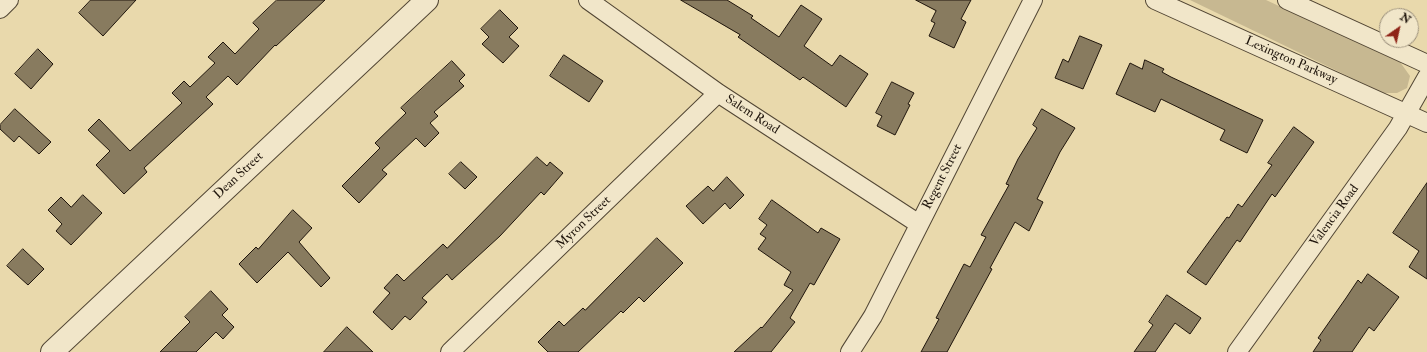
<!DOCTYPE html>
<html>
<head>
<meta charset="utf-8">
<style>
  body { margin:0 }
  #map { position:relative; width:1427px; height:352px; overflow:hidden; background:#e9d9ac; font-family:"IM FELL Double Pica",serif }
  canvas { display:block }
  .north { position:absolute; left:1379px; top:8px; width:40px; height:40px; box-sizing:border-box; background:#f1e6c9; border:1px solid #9d927d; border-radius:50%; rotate:34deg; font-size:11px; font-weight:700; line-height:16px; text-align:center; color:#1f150c }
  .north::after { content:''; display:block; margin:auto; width:14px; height:18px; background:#8f2418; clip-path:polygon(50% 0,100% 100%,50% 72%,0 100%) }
</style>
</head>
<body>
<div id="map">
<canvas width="1427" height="352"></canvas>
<div class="north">N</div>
</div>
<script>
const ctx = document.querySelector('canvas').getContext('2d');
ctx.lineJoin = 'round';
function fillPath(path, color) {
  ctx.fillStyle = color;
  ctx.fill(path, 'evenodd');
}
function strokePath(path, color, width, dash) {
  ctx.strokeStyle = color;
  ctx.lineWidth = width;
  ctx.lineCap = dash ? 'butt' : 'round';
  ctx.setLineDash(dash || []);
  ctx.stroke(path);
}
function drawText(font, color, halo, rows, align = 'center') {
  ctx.font = font + ' "IM FELL Double Pica",serif';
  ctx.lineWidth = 3;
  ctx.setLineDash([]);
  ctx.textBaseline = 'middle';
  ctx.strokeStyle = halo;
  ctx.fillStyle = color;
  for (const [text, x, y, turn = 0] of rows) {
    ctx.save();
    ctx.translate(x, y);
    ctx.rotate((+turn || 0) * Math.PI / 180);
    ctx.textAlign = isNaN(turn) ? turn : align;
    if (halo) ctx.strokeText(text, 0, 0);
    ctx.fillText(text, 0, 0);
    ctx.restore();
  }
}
fillPath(new Path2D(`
  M1190,0H1266L1400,62L1410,76L1407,88L1397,93H1383Z`), '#c7b891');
const building = new Path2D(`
  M91,0H136L103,36L79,13Z
  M277,0H325L276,46L275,45L237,85L228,76L206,97L213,104L144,168L147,172L124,194L96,165L110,151L88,130L99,119L130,151L182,103L172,93L184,81L190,87L215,63L208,57L223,42L235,54L259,29L253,23Z
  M681,0H727L753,16L751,18L779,37L801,5L822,19L804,46L832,66L840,55L868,74L846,107L803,77L800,80L738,37L740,35Z
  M916,0H971L961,19L966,22L954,48L929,36L935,23L931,21L936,11Z
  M500,10L518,28L509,37L519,46L503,63L482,44L489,37L481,29Z
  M1080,36L1102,45L1083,89L1055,78L1063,59L1068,62Z
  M38,49L53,64L31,89L15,74Z
  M564,55L603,81L589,102L550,76Z
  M1145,60L1164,69L1162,72L1171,77L1263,120L1247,153L1220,140L1225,130L1161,99L1155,112L1116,94L1130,63L1142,69Z
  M452,61L465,75L459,81L464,86L434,112L438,116L430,123L439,133L425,147L416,138L382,170L387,174L359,203L342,186L380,148L375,143L406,113L401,108Z
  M892,82L914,93L908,104L910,105L895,135L877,126L882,116L876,113Z
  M15,109L51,142L39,154L19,136L14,142L0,129V125Z
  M1042,109L1075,128L1060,152L1037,199L1043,202L1029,231L1015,222L990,268L992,269L947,352H921L939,319L936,318L964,264L970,267L986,237L981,235L1009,185L1006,184L1018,159L1037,128L1033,125Z
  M1294,127L1314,142L1275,197L1272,194L1240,242L1237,240L1206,285L1187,272L1227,217L1229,218L1238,204L1242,207L1272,165L1268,163Z
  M537,157L547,166L550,162L563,173L544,195L541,192L500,236L452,280L447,274L422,298L427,302L410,320L405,316L392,330L373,312L390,293L384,288L397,274L404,281L443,244L447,248Z
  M461,162L477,177L465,189L449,174Z
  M727,177L744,195L730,209L725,203L703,224L686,206L708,186L713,191Z
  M1427,183V279L1409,267L1419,251L1393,233Z
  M83,195L102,213L71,245L56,231L62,224L48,210L61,197L71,207Z
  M772,200L818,233L821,228L840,239L814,285L810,283L790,318L795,322L771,352H734L761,327L762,328L793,290L784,285L791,272L758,249L766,238L760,234L767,225L759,219Z
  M293,210L312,228L299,242L330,278L321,287L288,252L257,283L239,264L256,247L258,249Z
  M657,238L683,263L644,302L639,297L623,313L621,311L578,352H548L538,342L559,321L564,326L583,308L585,310Z
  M23,249L44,269L28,285L7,266Z
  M1368,274L1399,297L1374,331L1369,327L1352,352H1313L1321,340L1318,338L1346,298L1358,280L1361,283Z
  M211,291L228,309L222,315L234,327L223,339L216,332L196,352H160L190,322L185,317Z
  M1167,295L1201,318L1190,334L1175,323L1155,352H1134L1153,325L1149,322Z
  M347,327L373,352H324Z`);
fillPath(building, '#887b5f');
strokePath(building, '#1f150c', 1);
const minor = new Path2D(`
  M588,0L718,93L919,224
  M1155,0L1427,123
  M1287,0L1427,64
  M0,9L9,0
  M450,352L718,93
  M850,352L873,316L1033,0
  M1237,352L1398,128L1427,77`);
const tertiary = new Path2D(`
  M52,352L427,0`);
strokePath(minor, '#524634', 20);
strokePath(tertiary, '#524634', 24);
strokePath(minor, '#f1e6c9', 18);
strokePath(tertiary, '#f1e6c9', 22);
drawText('13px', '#1f150c', '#f1e6c9', [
  ["Lexington Parkway",1291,61,24],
  ["Salem Road",752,115,33],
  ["Dean Street",239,176,-43],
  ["Regent Street",943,177,-63],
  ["Valencia Road",1335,216,-54],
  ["Myron Street",584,223,-44]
]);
</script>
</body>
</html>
